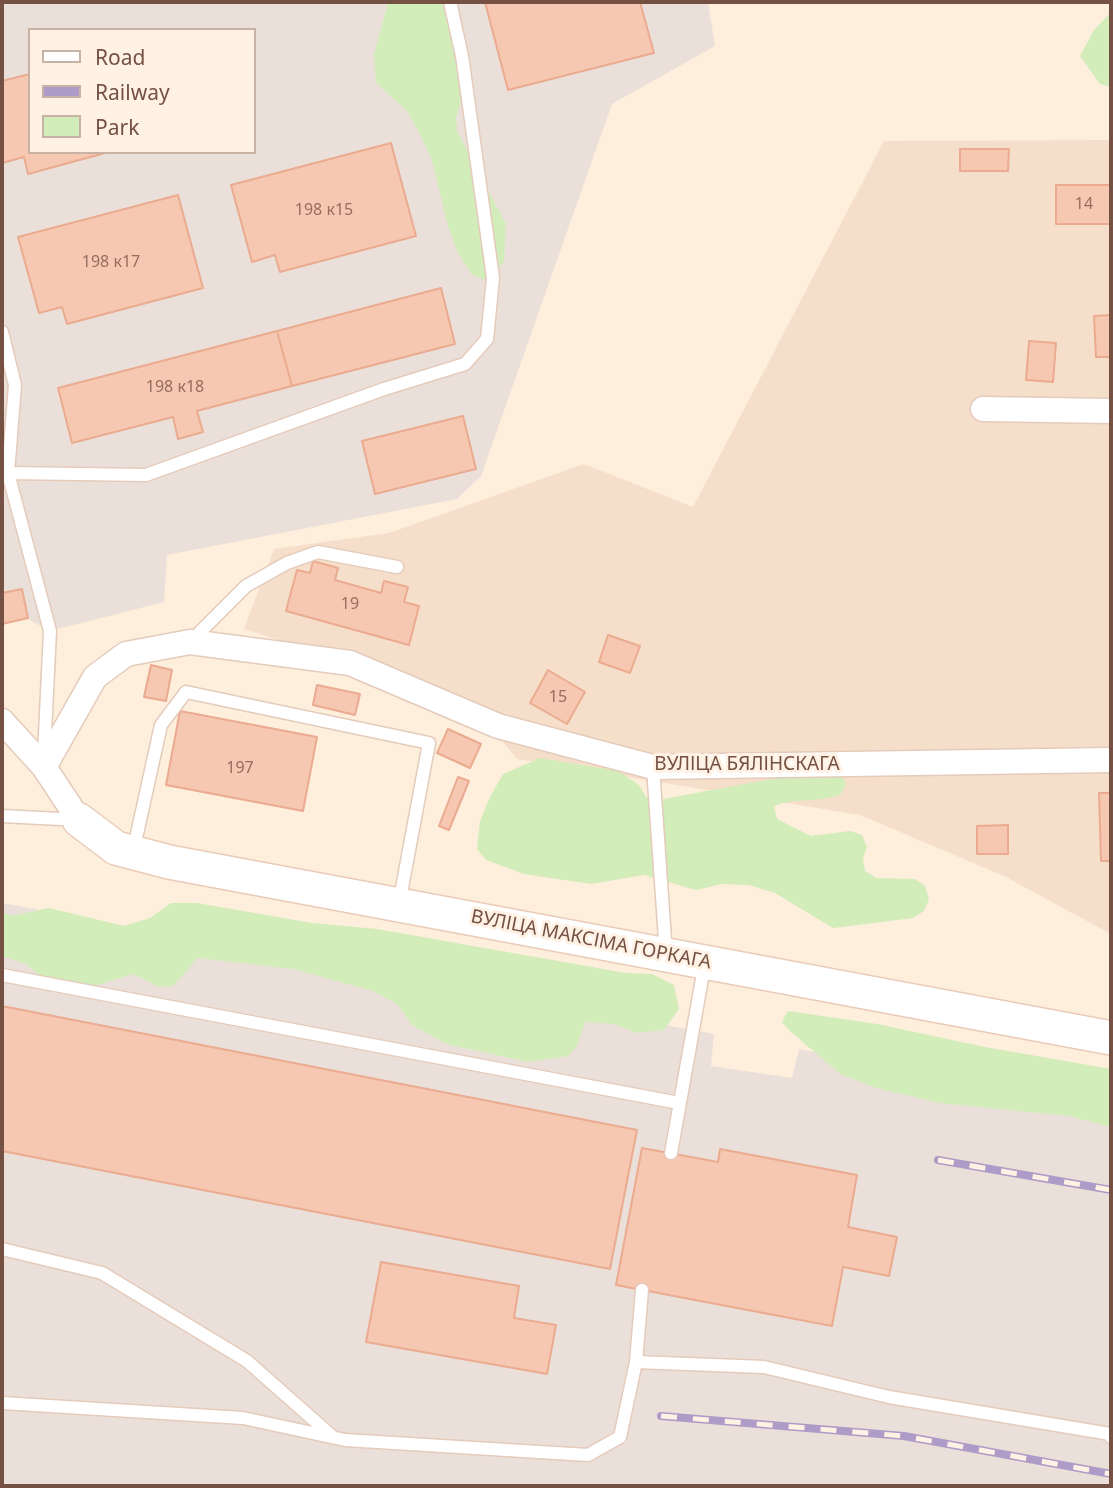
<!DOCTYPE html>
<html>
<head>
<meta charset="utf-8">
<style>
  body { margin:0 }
  #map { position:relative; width:1113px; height:1488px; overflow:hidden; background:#feeedc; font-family:"Noto Sans",sans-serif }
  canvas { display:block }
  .frame { position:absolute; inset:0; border:4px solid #755143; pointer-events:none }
  .legend { position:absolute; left:28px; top:28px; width:228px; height:126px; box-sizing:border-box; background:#fff2e4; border:2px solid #c8b2a4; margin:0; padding:9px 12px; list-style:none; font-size:21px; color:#755143 }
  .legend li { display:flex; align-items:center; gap:14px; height:35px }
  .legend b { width:35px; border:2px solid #c8b2a4 }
</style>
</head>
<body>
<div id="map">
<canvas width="1113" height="1488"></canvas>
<div class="frame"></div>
<ul class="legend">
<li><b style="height:9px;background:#fff"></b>Road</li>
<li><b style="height:9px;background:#af9bc7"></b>Railway</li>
<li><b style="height:19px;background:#d2ecba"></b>Park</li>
</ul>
</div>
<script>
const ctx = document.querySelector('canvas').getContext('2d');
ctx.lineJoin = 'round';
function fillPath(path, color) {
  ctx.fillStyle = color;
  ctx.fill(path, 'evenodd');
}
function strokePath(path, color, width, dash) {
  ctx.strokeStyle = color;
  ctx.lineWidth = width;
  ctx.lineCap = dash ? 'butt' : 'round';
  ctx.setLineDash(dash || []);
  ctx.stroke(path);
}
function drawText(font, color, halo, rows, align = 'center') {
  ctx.font = font + ' "Noto Sans",sans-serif';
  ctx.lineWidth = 6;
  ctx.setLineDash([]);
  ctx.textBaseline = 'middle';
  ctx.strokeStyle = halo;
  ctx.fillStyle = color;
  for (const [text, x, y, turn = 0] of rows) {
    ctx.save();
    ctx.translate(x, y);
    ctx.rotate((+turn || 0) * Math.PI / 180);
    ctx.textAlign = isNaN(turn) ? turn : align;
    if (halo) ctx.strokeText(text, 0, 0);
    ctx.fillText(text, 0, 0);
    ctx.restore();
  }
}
fillPath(new Path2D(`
  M1111,140V934L1006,877L860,815L517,759L469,701L244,629L274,549L389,533L584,464L693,507L884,141Z`), '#f6dfca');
fillPath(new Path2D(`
  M2,2H708L715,46L612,104L481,476L457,499L167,555L164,602L50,631L28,619L2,624ZM30,30H254V152H30Z
  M2,903L714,1034L711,1066L792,1078L799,1049L1111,1109V1486H2Z`), '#ebe0d9');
fillPath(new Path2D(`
  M388,2H441L471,69L456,118L457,131L506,224L504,262L485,280L472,275L458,253L448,227L432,160L420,134L406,110L376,83L374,55Z
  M1111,12V87L1100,84L1080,56L1094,30Z
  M540,758L618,771L639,785L646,797L658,800L815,771L840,772L846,784L840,795C818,803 796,797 774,806L777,819L811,836L850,831L862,835L867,847L863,858L865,871L876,878L915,879L925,886L929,899L924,911L913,918L833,928L775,893L749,885L722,884L696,890L644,875L591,884L524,874L486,860L477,849L480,821L490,797L503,774Z
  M171,903H197L312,923L377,929L626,973L652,974L674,985L679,1009L664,1030L638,1033L613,1024L585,1022L577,1046L568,1056L529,1062L449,1045L413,1026L397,1004L373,991L293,969L198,958L173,986L159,987L134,974L84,989L57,991L26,964L2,956V912L11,916L49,908L124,926L150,918Z
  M788,1011L877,1024L985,1047L1111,1069V1127L1069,1116L940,1103L876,1088L840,1074L790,1031L782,1022Z`), '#d2ecba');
const building = new Path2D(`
  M485,2H640L654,53L508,90Z
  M30,74V152H109L28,174L24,157L2,163V81Z
  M391,143L416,236L280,272L275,255L252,262L231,185Z
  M960,149H1009L1008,171H960Z
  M1056,185H1111V224H1056Z
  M178,195L203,288L67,324L62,307L39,313L18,237Z
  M441,288L455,344L292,386L277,331Z
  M1111,315V357H1096L1094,316Z
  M277,331L292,386L197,411L203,432L178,439L173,417L72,443L58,388Z
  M1029,341L1056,343L1053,382L1026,380Z
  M463,416L476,469L375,494L362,441Z
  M313,561L338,568L335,580L381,593L384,581L408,587L404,602L419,606L409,645L286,611L297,570L310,573Z
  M22,589L28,618L2,624V593Z
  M608,635L640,646L630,673L599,662Z
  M151,665L172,670L166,701L144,697Z
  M548,670L585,692L567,724L530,703Z
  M317,685L360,694L355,715L313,705Z
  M180,711L317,737L303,811L166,785Z
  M448,729L481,744L470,768L437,753Z
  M458,777L469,781L449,830L439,826Z
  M1099,793H1111V861H1101Z
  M1008,825V854H977V826Z
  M2,1006L637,1130L610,1269L2,1151Z
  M642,1148L718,1162L720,1149L857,1175L848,1227L897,1237L889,1276L843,1267L832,1326L616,1285Z
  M381,1262L519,1286L514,1318L556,1325L547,1374L366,1342Z`);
fillPath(building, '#f6c7b1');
strokePath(building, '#eaab90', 2);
const lane = new Path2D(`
  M2,332L15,385L8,473L50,631L44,754
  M8,473L146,475L384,389L465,364L487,339L493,278L462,56L450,2
  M190,642L246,586L287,563L318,552L397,567
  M653,767L666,954
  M2,816L79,820
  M133,852L161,725L186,692L429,743L399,904
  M2,975L679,1103
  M671,1153L705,962
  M2,1249L102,1273L247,1361L333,1437
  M642,1290L636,1362L764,1367L889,1397L1110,1434L1111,1437
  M2,1403L243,1418L345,1440L588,1455L620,1437L636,1362`);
const street = new Path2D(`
  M983,409L1111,411
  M2,721L44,767L79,820
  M44,767L95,677L126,654L190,642L350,663L498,726L653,767L1111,760`);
const secondary = new Path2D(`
  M79,820L116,848L169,862L1111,1038`);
strokePath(lane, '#e4cbbb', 15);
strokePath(street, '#e4cbbb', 27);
strokePath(secondary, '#eacbb7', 36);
strokePath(lane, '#fff', 12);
strokePath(street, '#fff', 24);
strokePath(secondary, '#fff', 33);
const rail = new Path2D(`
  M938,1160L1111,1190
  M661,1416L904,1436L1111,1474`);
strokePath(rail, '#af9bc7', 8);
strokePath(rail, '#fff2e4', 5, [16]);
drawText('16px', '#956e5e', null, [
  ["14",1084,204],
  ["198 к15",324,210],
  ["198 к17",111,262],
  ["198 к18",175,387],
  ["19",350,604],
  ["15",558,697],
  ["197",240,768]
]);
drawText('19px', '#755143', '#fff2e4', [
  ["ВУЛІЦА БЯЛІНСКАГА",747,765],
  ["ВУЛІЦА МАКСІМА ГОРКАГА",591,940,11]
]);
</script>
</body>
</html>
